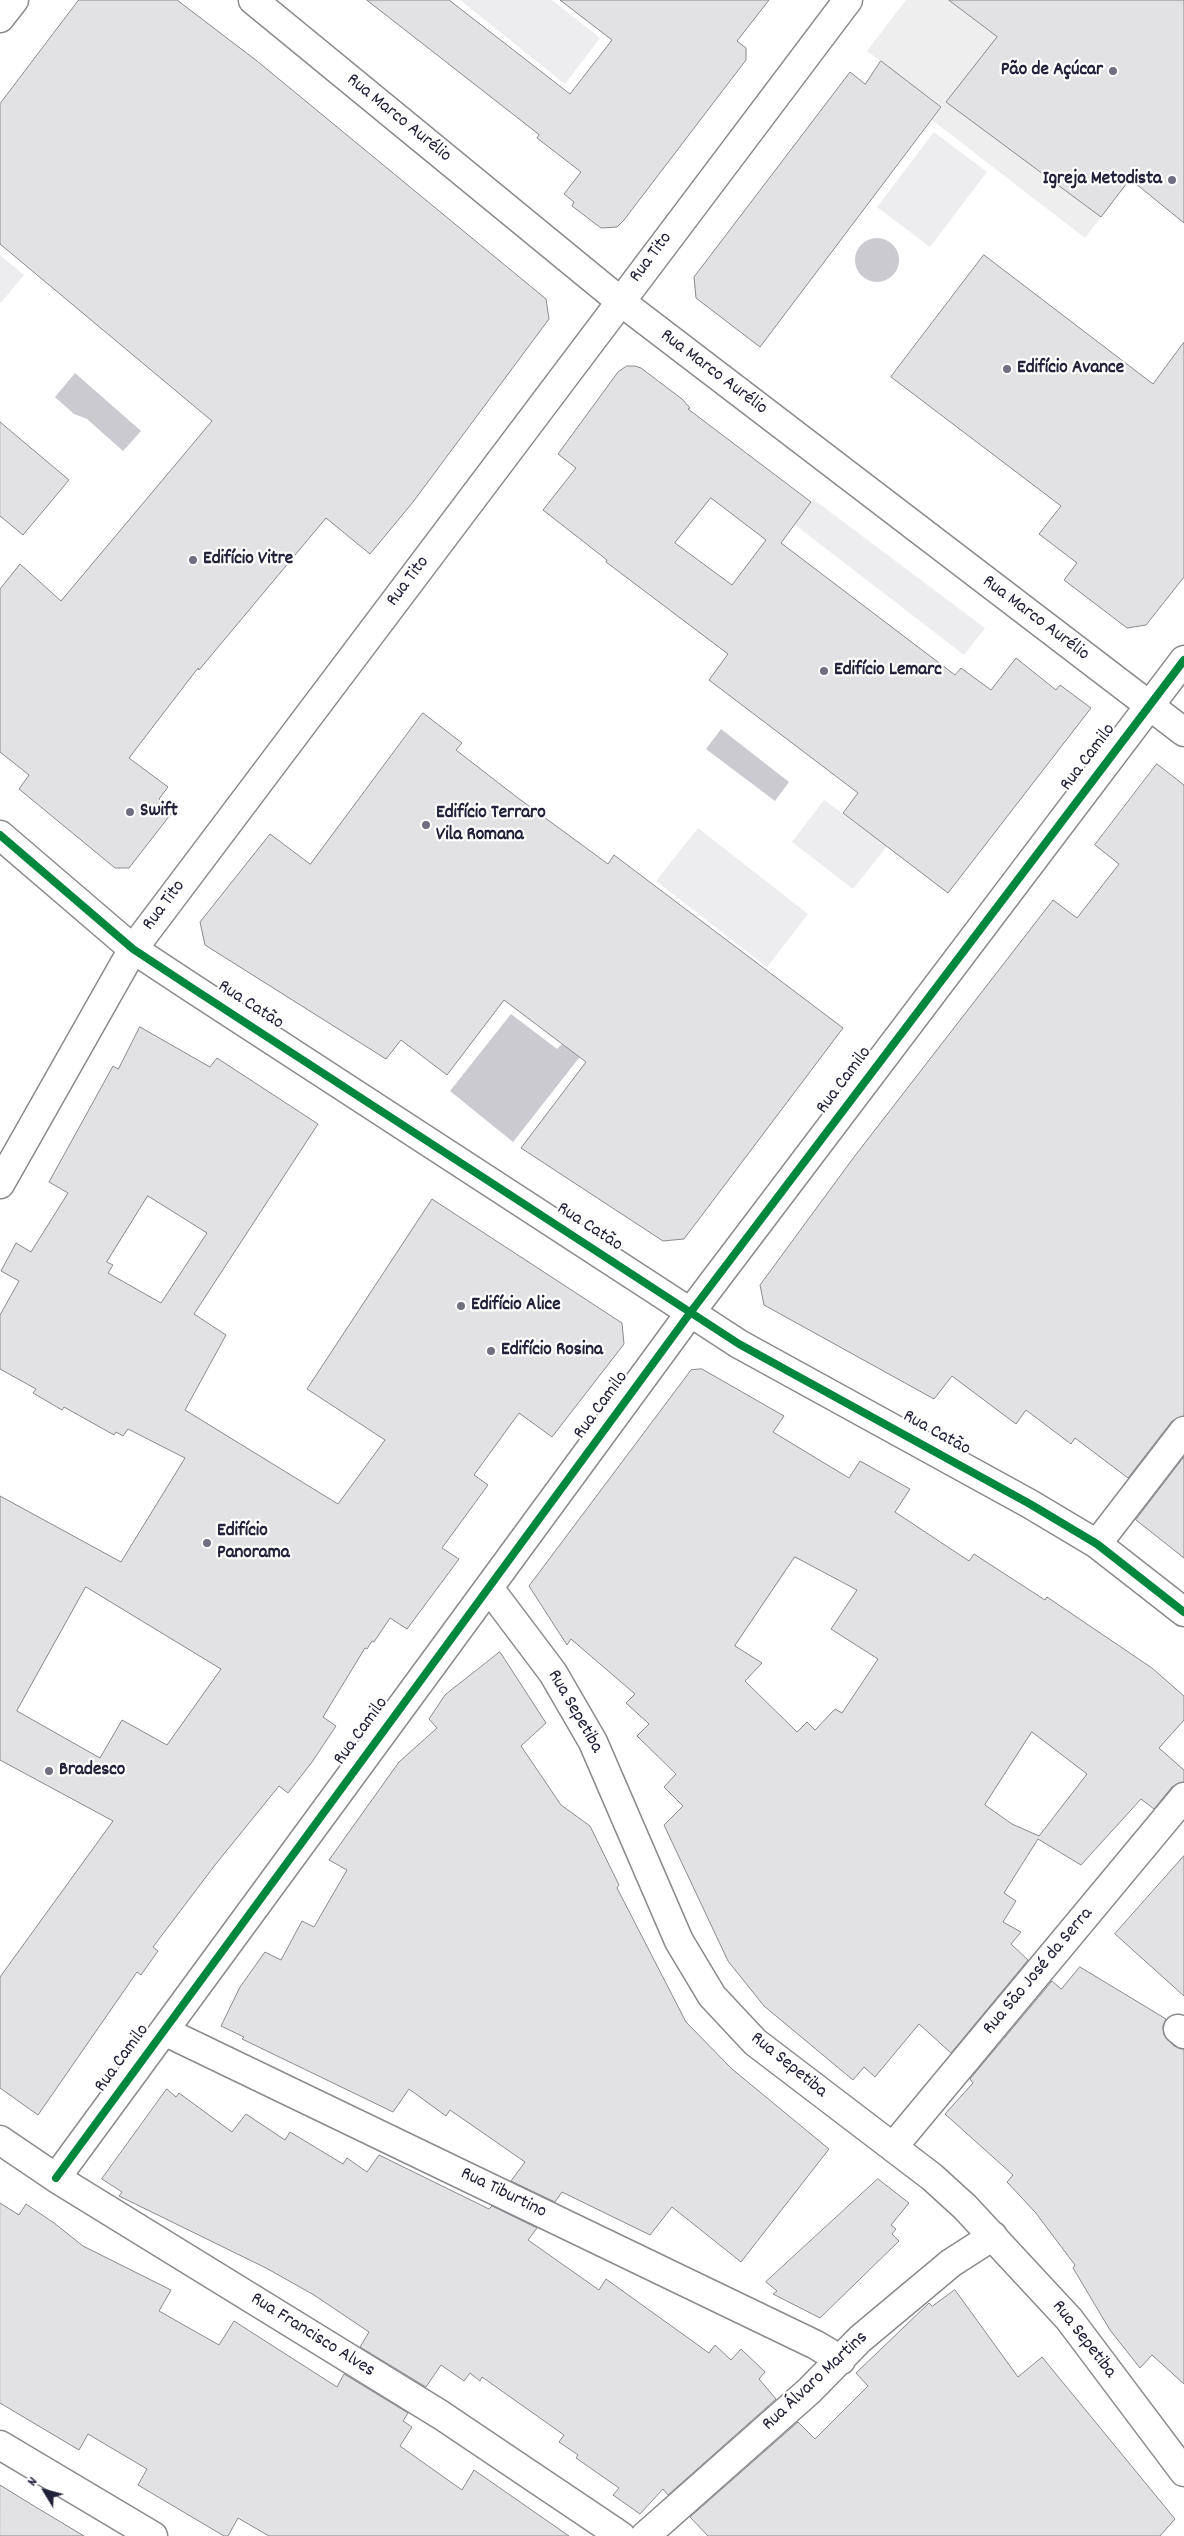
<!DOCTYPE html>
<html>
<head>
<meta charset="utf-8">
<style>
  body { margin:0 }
  #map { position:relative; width:1184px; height:2536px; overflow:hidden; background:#fff; font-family:Dekko,sans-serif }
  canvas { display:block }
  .north { position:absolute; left:20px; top:2466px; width:50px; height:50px; -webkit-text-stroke:4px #fff; paint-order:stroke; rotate:307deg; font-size:14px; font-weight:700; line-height:20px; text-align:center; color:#22223b }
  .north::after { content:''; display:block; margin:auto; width:18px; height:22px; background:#22223b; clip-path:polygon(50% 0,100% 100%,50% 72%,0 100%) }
</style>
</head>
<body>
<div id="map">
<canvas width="1184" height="2536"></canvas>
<div class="north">N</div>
</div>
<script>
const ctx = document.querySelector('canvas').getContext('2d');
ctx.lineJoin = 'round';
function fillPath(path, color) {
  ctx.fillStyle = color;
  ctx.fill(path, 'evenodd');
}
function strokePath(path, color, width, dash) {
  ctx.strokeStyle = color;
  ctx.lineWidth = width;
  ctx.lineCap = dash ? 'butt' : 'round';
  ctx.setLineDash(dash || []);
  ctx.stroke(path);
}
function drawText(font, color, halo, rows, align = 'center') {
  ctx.font = font + ' Dekko,sans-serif';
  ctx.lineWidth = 4.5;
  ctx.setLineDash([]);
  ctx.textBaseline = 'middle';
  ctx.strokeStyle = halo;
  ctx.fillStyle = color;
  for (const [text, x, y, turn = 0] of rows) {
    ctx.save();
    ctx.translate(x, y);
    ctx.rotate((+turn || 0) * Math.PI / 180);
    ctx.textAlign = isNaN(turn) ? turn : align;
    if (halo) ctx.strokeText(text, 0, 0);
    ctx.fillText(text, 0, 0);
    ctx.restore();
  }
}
fillPath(new Path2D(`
  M906,0H1184L1137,170L1085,238L932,120L942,107L867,51Z`), '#eeeeef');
fillPath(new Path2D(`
  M460,0H552L600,38L565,84Z
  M934,132L987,172L930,247L877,207Z
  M0,255L24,275L0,304Z
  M813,499L985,628L964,655L794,524Z
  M824,800L887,846L853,889L792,842Z
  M698,828L808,914L767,967L656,881Z`), '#ededef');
fillPath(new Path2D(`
  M855 260a22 22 0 1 1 44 0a22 22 0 1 1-44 0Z
  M75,373L141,431L123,451L87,419L74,414L55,397Z
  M721,729L789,782L775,801L706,749Z
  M511,1014L557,1049L573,1033L590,1044L513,1142L450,1091Z`), '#cacad0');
const building = new Path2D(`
  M79,0H177L257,61L546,299L549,319L413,502L370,554L326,518L199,670L198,668L129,758L168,787L159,799L174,810L129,868H115L19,789L29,775L0,752V589L20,564L61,601L212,421L0,244V104Z
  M367,0H449L570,94L612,40L560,0H769L737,41L746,48V60L624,220L617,227L601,228L572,206L574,202L564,194L581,172L537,138L539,135Z
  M949,0H1184V223L1130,179L1101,217L946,102L997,37Z
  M881,61L941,107L760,347L696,298L694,277L850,72L865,84Z
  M984,255L1153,384L1184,342V577L1146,625L1127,628L1064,580L1077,563L1039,534L1061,506L891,377Z
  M627,366H635L641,368L682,399L690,408L688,409L811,502L781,543L955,675L961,668L991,690L1016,658L1056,690L1060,685L1091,708L948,893L843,813L858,793L709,680L728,654L606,562L607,560L543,510L576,468L558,454L618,372ZM711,498L766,540L732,585L675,543Z
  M0,422L69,480L23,535L0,516Z
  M423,713L462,743L456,750L518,798L608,864L614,855L843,1028L684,1239L663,1241L521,1148L586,1062L504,1000L447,1075L401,1040L386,1059L205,945L200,922L270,834L310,864Z
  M1157,764L1184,785V1416L1172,1421L1128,1478L1075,1438L1071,1444L1026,1410L1016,1424L952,1376L934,1399L764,1305L760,1285L854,1157L1053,900L1077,918L1119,864L1095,845Z
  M140,1027L210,1067L217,1058L318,1124L194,1314L226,1335L185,1410L338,1504L385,1440L307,1389L432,1199L622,1323L624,1344L552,1437L519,1413L474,1475L488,1485L442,1548L459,1559L407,1629L390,1618L374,1642L372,1641L367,1649L365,1648L323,1717L336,1726L312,1762L288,1793L279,1786L215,1865L153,1947L158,1951L141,1975L137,1972L38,2115L0,2088V1977L113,1821L0,1760V1496L121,1562L185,1458L128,1429L123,1436L116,1432L114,1435L64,1407L62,1410L33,1393L36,1389L0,1369V1315L19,1281L1,1271L16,1243L31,1252L68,1193L49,1182L113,1066L118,1069ZM148,1196L207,1233L161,1303L108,1273L113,1265L107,1262ZM86,1587L221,1669L167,1745L122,1720L100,1758L17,1711Z
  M702,1369L784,1416L773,1432L849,1478L860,1461L910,1489L895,1512L969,1561L974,1554L1045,1600L1047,1597L1152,1668L1184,1696V1720L1159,1748L1184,1770V1782L1172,1787L1154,1809L1141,1799L1081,1865L1038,1839L1004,1893L1016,1901L1003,1922L1021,1932L1011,1944L1028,1960L951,2053L919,2024L875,2077L864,2067L853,2080L764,2006L728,1961L664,1825L683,1806L664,1787L676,1774L637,1736L649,1724L626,1703L635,1694L571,1639L567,1645L529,1586L691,1370ZM795,1557L857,1590L831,1629L878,1659L842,1713L835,1709L815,1730L807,1722L797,1732L745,1681L762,1663L735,1646ZM1032,1732L1087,1774L1039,1836L1012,1824L985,1805Z
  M1184,1457V1558L1136,1520Z
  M500,1652L546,1723L521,1746L561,1805L590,1826L619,1885L617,1888L686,2022L732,2069L829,2149L741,2262L672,2207L650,2235L562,2192L555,2202L511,2181L525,2162L450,2110L446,2116L409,2089L393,2112L242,2039L244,2037L221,2026L240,1987L265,1952L281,1960L302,1921L314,1927L347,1870L329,1860L399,1762L437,1728L429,1719L445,1695Z
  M1184,1856V1996L1115,1934Z
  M1080,1967L1166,2019L1163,2026L1164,2035L1174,2046L1184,2049V2384L1152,2355L1140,2368L1110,2330L1073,2268L1075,2265L1035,2212L1007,2182L1013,2175L945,2114L973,2083L970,2079L1052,1981L1061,1989Z
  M167,2089L176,2097L179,2093L232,2132L246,2114L285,2140L290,2132L343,2164L347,2158L367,2172L379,2155L489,2209L492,2206L537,2228L528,2240L599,2290L606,2279L709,2353L715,2345L731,2360L741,2349L765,2372L759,2379L776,2399L668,2495L663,2489L640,2514L613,2495L619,2488L576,2458L578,2455L559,2442L564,2435L482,2377L480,2381L470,2373L464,2381L441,2365L426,2387L360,2347L369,2332L314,2295L266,2268L119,2196L122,2192L102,2179Z
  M878,2179L909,2203L891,2225L896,2229L892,2234L899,2241L820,2318L773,2294L777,2291L766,2282Z
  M0,2203L19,2215L26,2204L54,2223L83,2246L171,2290L159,2311L219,2345L234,2321L337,2387L344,2374L408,2413L403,2421L412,2427L400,2446L462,2490L474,2470L569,2536H269L238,2518L228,2536H224L197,2520L138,2485L147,2469L88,2434L79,2450L0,2403Z
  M955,2290L1018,2377L1042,2357L1175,2519L1160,2536H708L690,2517L798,2422L815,2439L868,2386L856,2373L929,2303L932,2306Z
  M0,2485L34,2506L84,2536H0Z`);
fillPath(building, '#e2e2e4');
strokePath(building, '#8a8a8f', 1);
const street = new Path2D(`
  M253,0L620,301
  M0,18L14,0
  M0,835L133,949L189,986L739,1344L1030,1504L1097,1544L1184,1612
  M1097,1544L1184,1431
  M489,1588L553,1673L593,1742L679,1941L712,1996L755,2042L932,2177L965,2207L1069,2319L1184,2472
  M1178,2029L1184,2034
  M164,2031L816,2345L841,2360
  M0,2140L56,2178L441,2415L621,2536
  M893,2147L1184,1797
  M56,2178L690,1313L1184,660
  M0,2445L153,2536
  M645,2536L809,2391L860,2339L951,2263L993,2236`);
const secondary = new Path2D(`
  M620,301L1184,732
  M0,1184L133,949L848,0`);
strokePath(street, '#8a8a8f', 31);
strokePath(secondary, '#8a8a8f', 31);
strokePath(street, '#fff', 28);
strokePath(secondary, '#fff', 28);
strokePath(new Path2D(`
  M0,835L133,949L189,986L739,1344L1030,1504L1097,1544L1184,1612
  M56,2178L690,1313L1184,660`), '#00873e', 8);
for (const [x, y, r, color] of [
  [1113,71,5,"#6f6f80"],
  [1172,180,5,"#6f6f80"],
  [1007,369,5,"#6f6f80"],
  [193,560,5,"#6f6f80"],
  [824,671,5,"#6f6f80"],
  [130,812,5,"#6f6f80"],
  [426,825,5,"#6f6f80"],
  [461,1306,5,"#6f6f80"],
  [491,1351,5,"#6f6f80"],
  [207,1543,5,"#6f6f80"],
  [49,1771,5,"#6f6f80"]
]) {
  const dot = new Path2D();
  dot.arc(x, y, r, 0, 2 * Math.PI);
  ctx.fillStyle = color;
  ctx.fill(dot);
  strokePath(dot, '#fff', 2);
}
drawText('bold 19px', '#22223b', '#fff', [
  ["Pão de Açúcar",1103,71,"right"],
  ["Igreja Metodista",1162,180,"right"],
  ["Edifício Avance",1017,369],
  ["Edifício Vitre",203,560],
  ["Edifício Lemarc",834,671],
  ["Swift",140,812],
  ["Edifício Terraro",436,814],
  ["Vila Romana",436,836],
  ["Edifício Alice",471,1306],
  ["Edifício Rosina",501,1351],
  ["Edifício",217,1532],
  ["Panorama",217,1554],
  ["Bradesco",59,1771]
], 'left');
drawText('19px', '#22223b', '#fff', [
  ["Rua Marco Aurélio",398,119,39],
  ["Rua Tito",652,258,-53],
  ["Rua Marco Aurélio",713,373,37],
  ["Rua Tito",409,582,-53],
  ["Rua Marco Aurélio",1035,619,37],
  ["Rua Camilo",1089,758,-53],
  ["Rua Tito",165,906,-53],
  ["Rua Catão",250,1006,33],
  ["Rua Camilo",845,1081,-53],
  ["Rua Catão",589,1228,33],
  ["Rua Camilo",602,1406,-54],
  ["Rua Catão",936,1434,29],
  ["Rua Sepetiba",574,1712,60],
  ["Rua Camilo",362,1732,-54],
  ["Rua São José da Serra",1039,1972,-50],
  ["Rua Camilo",123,2059,-54],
  ["Rua Sepetiba",788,2066,39],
  ["Rua Tiburtino",503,2194,26],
  ["Rua Francisco Alves",312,2336,32],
  ["Rua Sepetiba",1083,2340,52],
  ["Rua Álvaro Martins",816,2382,-43]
]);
</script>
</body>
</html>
